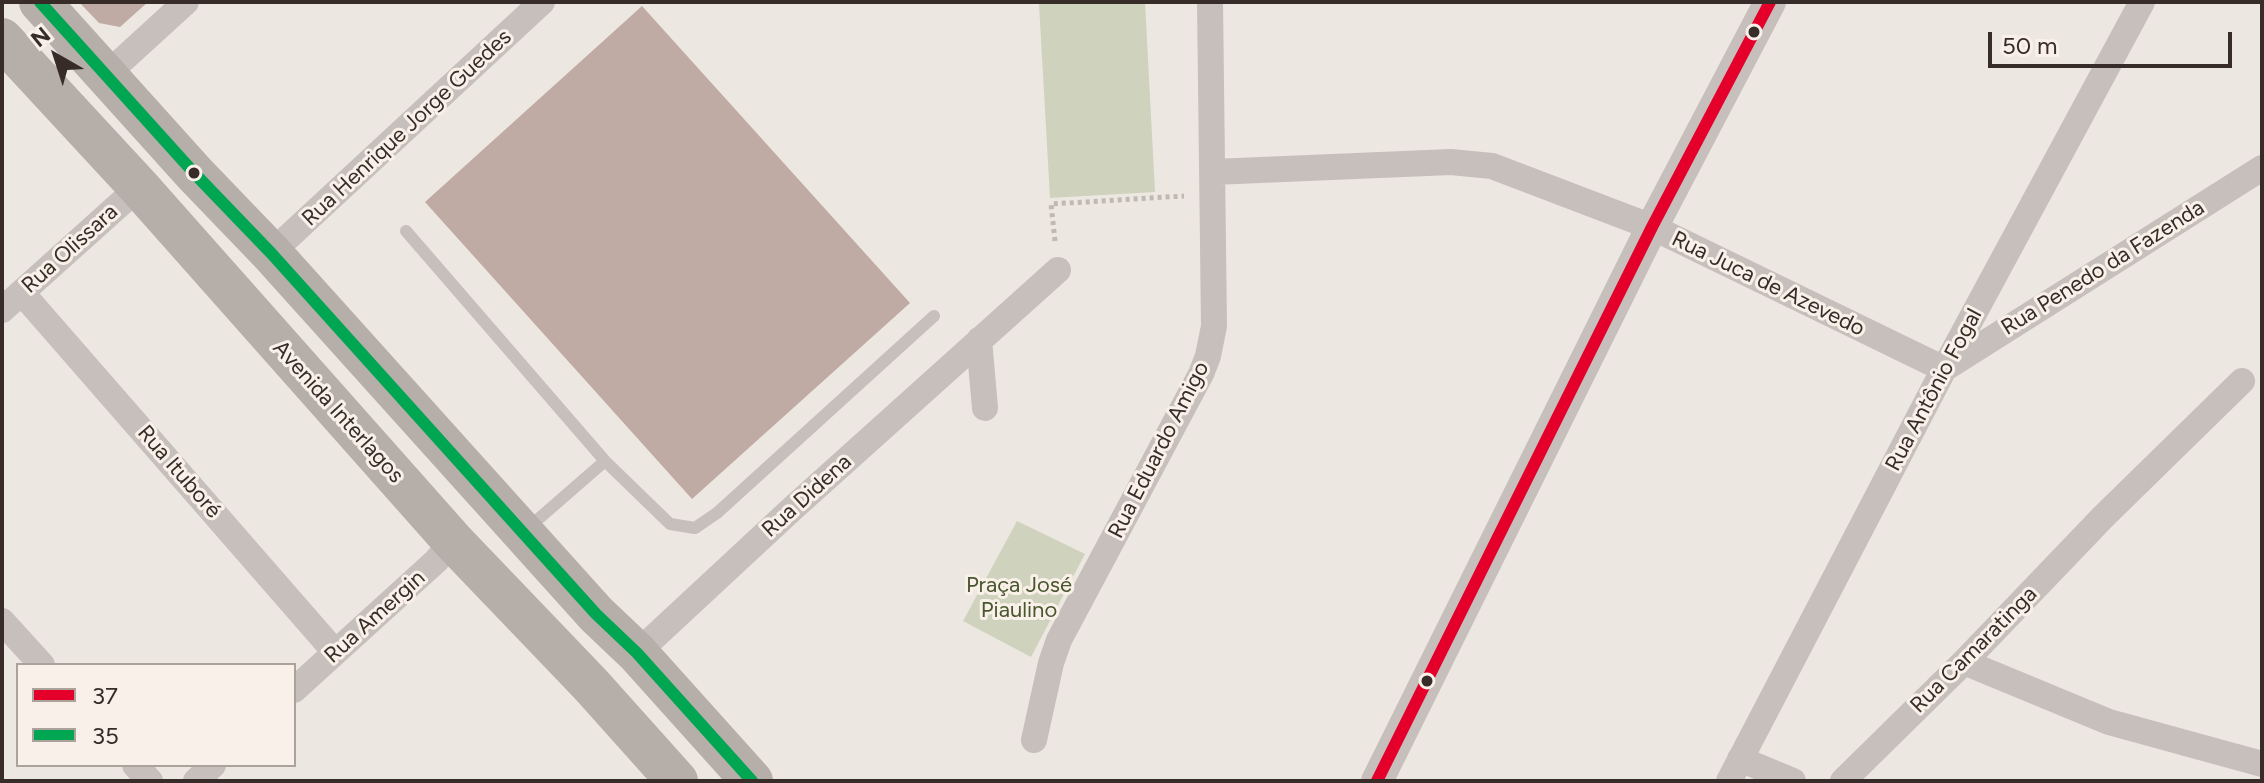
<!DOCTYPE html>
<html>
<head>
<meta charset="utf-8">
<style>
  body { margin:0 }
  #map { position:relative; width:2264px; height:783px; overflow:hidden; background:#ede7e2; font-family:Figtree,sans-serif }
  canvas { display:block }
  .frame { position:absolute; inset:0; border:4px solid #372c28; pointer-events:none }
  .legend { position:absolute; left:16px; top:663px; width:280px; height:104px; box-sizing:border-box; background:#f9f1e9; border:2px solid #aba29c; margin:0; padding:10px 14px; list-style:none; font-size:24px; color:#372c28 }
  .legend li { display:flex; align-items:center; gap:16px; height:40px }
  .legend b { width:40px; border:2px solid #aba29c }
  .north { position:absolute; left:16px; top:16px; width:80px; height:80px; -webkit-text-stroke:6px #f9f1e9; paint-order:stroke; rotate:321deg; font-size:22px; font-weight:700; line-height:32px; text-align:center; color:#372c28 }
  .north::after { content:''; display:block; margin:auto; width:28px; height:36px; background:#372c28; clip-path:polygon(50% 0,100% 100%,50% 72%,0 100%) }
  .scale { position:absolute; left:1988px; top:32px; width:244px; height:36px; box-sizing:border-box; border:4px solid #372c28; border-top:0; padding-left:10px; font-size:24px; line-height:28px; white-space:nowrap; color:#372c28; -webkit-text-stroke:6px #f9f1e9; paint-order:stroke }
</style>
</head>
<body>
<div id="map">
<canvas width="2264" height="783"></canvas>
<div class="frame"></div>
<ul class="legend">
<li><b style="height:10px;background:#e4002b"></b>37</li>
<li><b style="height:10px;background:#00a651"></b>35</li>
</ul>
<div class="north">N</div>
<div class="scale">50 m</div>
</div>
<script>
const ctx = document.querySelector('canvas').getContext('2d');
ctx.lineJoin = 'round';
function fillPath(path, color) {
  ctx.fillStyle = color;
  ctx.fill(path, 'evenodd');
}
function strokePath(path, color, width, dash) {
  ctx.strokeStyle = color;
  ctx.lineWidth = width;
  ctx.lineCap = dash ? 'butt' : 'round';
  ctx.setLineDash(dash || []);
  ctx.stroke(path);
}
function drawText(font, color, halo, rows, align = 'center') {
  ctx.font = font + ' Figtree,sans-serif';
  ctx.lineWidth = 6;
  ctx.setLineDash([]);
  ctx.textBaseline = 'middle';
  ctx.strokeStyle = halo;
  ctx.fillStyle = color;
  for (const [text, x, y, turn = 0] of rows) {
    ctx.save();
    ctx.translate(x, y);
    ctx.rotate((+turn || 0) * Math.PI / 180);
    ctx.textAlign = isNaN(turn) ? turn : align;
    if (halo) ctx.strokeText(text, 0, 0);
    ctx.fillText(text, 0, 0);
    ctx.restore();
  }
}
fillPath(new Path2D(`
  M1077,2H1145L1155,192L1050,198L1039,4Z
  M1017,521L1085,554L1031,657L963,621Z`), '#cfd2bc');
fillPath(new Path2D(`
  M79,2H148L120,27L99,23Z
  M642,6L910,303L692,499L425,202Z`), '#c0aaa4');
strokePath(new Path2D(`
  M1055,241L1051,204L1184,196`), '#bfb8b3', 5, [4, 4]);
strokePath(new Path2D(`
  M406,231L605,461L670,524L695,528L717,513L934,316
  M528,528L605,461`), '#c6bfbb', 12);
strokePath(new Path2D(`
  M106,75L186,2
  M1213,172L1451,162L1492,166L1652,227L1944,369L2262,168
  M271,253L542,2
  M22,293L335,652
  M2,310L139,187
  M979,340L985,408
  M2,621L42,665
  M637,653L792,509L1058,270
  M1964,662L2109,722L2262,764
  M294,690L436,561L453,541
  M1034,740L1051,663L1059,640L1201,374L1208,356L1214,326L1210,2
  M1740,759L1793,781
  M135,765L150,781
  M196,781L213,765
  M1729,781L1944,369L2142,2
  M1843,781L1964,662L2103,517L2242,381`), '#c6bfbb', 26);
strokePath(new Path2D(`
  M1377,781L1652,227L1770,2`), '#c6bfbb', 32);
strokePath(new Path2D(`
  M40,2L195,174L271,253L596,614L637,653L752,781
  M2,39L139,187L453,541L591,685L677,781`), '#b5aea9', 42);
strokePath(new Path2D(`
  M1377,781L1652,227L1770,2`), '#e4002b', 12);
strokePath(new Path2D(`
  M40,2L195,174L271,253L596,614L637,653L752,781`), '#00a651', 12);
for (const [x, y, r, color] of [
  [1754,32,7,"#372c28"],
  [194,173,7,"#372c28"],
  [1427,681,7,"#372c28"]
]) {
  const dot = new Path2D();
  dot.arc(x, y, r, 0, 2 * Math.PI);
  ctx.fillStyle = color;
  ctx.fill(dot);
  strokePath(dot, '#f9f1e9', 3);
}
drawText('22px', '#372c28', '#f9f1e9', [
  ["Rua Henrique Jorge Guedes",407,128,-43],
  ["Rua Olissara",70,249,-42],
  ["Rua Penedo da Fazenda",2103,268,-32],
  ["Rua Juca de Azevedo",1768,284,26],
  ["Rua Antônio Fogal",1934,390,-62],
  ["Avenida Interlagos",338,412,48],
  ["Rua Eduardo Amigo",1159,450,-63],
  ["Rua Ituboré",179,472,49],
  ["Rua Didena",807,496,-42],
  ["Rua Amergin",375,617,-42],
  ["Rua Camaratinga",1974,650,-45]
]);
drawText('22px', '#48552d', '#f9f1e9', [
  ["Praça José",1019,586],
  ["Piaulino",1019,611]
]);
</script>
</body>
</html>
